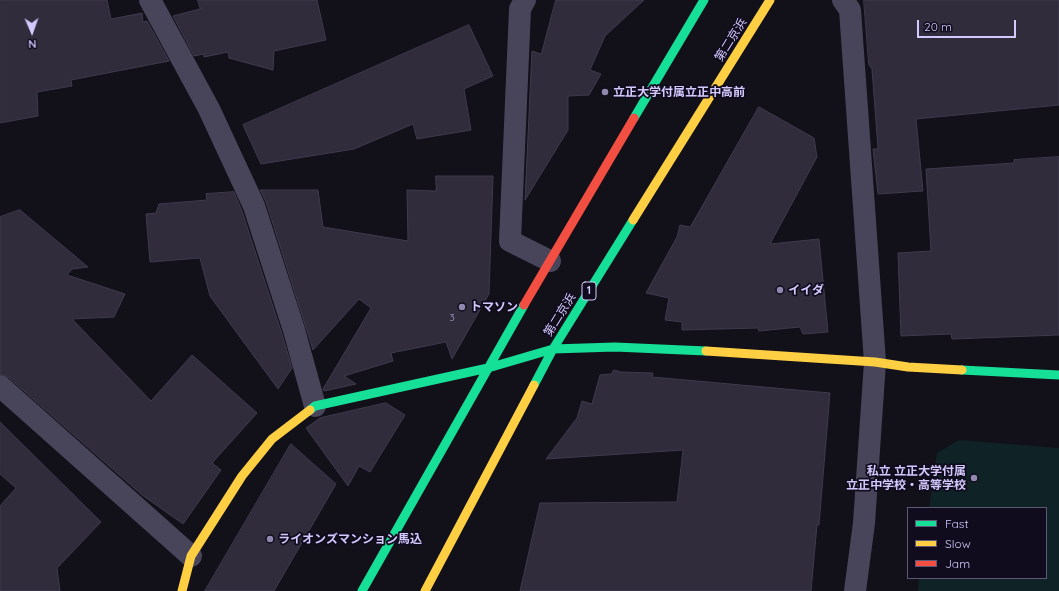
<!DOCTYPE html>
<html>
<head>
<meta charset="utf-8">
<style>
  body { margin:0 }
  #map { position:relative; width:1059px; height:591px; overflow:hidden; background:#121019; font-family:Quicksand,sans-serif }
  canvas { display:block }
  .legend { position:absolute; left:907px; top:507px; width:140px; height:72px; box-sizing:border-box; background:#100c1d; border:1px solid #5e5877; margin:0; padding:5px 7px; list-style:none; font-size:12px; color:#d4c9fe }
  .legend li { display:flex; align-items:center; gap:8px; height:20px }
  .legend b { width:20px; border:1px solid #5e5877 }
  .north { position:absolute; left:12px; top:12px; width:40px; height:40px; -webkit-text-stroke:3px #100c1d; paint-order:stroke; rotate:178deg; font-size:11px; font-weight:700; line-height:16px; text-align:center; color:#d4c9fe }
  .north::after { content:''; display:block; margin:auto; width:14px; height:18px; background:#d4c9fe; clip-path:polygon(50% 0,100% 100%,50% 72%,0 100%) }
  .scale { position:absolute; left:917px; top:20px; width:99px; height:18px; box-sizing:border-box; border:2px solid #d4c9fe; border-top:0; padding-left:5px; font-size:12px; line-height:14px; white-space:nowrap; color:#d4c9fe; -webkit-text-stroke:3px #100c1d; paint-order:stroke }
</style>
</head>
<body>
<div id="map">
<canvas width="1059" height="591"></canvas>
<ul class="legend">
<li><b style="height:5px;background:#16e098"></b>Fast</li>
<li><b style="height:5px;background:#ffcf43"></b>Slow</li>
<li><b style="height:5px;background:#f24e42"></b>Jam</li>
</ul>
<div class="north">N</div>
<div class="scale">20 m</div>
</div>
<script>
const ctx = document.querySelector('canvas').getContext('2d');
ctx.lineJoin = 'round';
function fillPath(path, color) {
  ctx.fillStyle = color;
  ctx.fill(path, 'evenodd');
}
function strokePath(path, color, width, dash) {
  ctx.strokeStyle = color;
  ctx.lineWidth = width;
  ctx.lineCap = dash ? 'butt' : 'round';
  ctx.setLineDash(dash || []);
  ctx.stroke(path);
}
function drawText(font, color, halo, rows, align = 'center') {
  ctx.font = font + ' Quicksand,"Noto Sans JP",sans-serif';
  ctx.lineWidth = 3.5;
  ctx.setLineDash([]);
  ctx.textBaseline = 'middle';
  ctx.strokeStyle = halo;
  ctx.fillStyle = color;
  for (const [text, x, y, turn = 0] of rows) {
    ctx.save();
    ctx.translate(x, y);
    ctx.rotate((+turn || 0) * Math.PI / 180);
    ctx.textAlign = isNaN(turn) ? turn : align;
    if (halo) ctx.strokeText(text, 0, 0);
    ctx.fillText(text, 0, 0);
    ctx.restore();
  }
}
fillPath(new Path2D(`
  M959,440L1059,448V591H918L919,578H1046V508H929L937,453Z`), '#0f2225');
const building = new Path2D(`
  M0,0H107L111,19L142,13L143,22L147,21L169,61L71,80L72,86L37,92L38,116L0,123Z
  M198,0H317L326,40L274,51L273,70L229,58L228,52L204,57V54L194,56L173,16L200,9Z
  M556,0H644L605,36L590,70L601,74L589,95L568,96V130L525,200L532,51L541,54Z
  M864,0H1059V105L916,119L923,191L878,194L873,149H878L872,69L869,65Z
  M469,25L493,76L464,89L471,130L417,139L413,124L354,149L261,164L243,125Z
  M759,107L814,138L817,157L770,244L819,239L828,332L803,334L800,327L759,331L758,328L682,330V322L665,320L669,298L646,293L677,237L680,225L690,227Z
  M1059,157V335L952,339L951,334L901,336L898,253L931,251L926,169L1014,163V160Z
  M436,176H493L489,294L452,359L446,342L391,353L393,361L344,376L356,384L324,391L323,389L371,308L359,299L313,350L266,202L260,190H318L323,227L408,241L407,190L436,191Z
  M234,192L242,211L282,334L292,368L278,389L210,296L200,258L150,262L146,214L156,213L159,204L207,200L206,194Z
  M20,210L88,267L72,269L67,275L125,294L114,317L72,319L151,401L192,355L257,413L212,463L221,470L183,524L142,495L8,377L0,374V217Z
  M614,370L621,372L653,373L652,377L830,393L819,525H817L811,591H520L540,503L677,502L683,450L546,459L577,418L582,401L592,404L600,375L611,374Z
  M386,403L405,415L370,472L359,466L348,486L306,428L320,418Z
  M0,422L101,522L57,568L60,591H0V506L16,488L0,474Z
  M291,444L336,484L274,591H205Z`);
fillPath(building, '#302c3c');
strokePath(building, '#3f3a4e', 1);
strokePath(new Path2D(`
  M150,0L209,109L254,206L294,330L315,406
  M525,0L520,9L510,241L550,261
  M843,0L850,10L875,362L864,523L855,591
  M0,386L191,556`), '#48455a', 22);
strokePath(new Path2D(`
  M634,118L704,0
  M962,370L1059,375
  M534,385L553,349L633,220
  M310,410L315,406L488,368L553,349L615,347L706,351
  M362,591L524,305`), '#16e098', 9);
strokePath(new Path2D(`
  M633,220L770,0
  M706,351L875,362L908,367L962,370
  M182,591L191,556L242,476L272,439L310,410
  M425,591L534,385`), '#ffcf43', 9);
strokePath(new Path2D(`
  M524,305L634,118`), '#f24e42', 9);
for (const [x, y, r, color] of [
  [605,92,4,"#9088ae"],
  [780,290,4,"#9088ae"],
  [462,307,4,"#9088ae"],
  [974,478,4,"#9088ae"],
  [270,539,4,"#9088ae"]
]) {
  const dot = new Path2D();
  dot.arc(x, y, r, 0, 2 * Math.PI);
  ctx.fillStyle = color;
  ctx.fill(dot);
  strokePath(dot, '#100c1d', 1.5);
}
drawText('10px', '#aba2ce', null, [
  ["3",452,318]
]);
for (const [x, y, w] of [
  [589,291,14]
]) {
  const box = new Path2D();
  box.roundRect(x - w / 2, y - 9, w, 18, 3);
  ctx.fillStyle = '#100c1d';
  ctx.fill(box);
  strokePath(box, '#d4c9fe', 1);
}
drawText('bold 11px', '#d4c9fe', null, [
  ["1",589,291]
]);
drawText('12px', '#d4c9fe', '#100c1d', [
  ["第二京浜",731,40,-58],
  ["第二京浜",560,315,-58]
]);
drawText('bold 12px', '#d4c9fe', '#100c1d', [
  ["立正大学付属立正中高前",613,92],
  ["イイダ",788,290],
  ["トマソン",470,307],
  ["私立 立正大学付属",966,471,"right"],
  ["立正中学校・高等学校",966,485,"right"],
  ["ライオンズマンション馬込",278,539]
], 'left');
</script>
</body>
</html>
